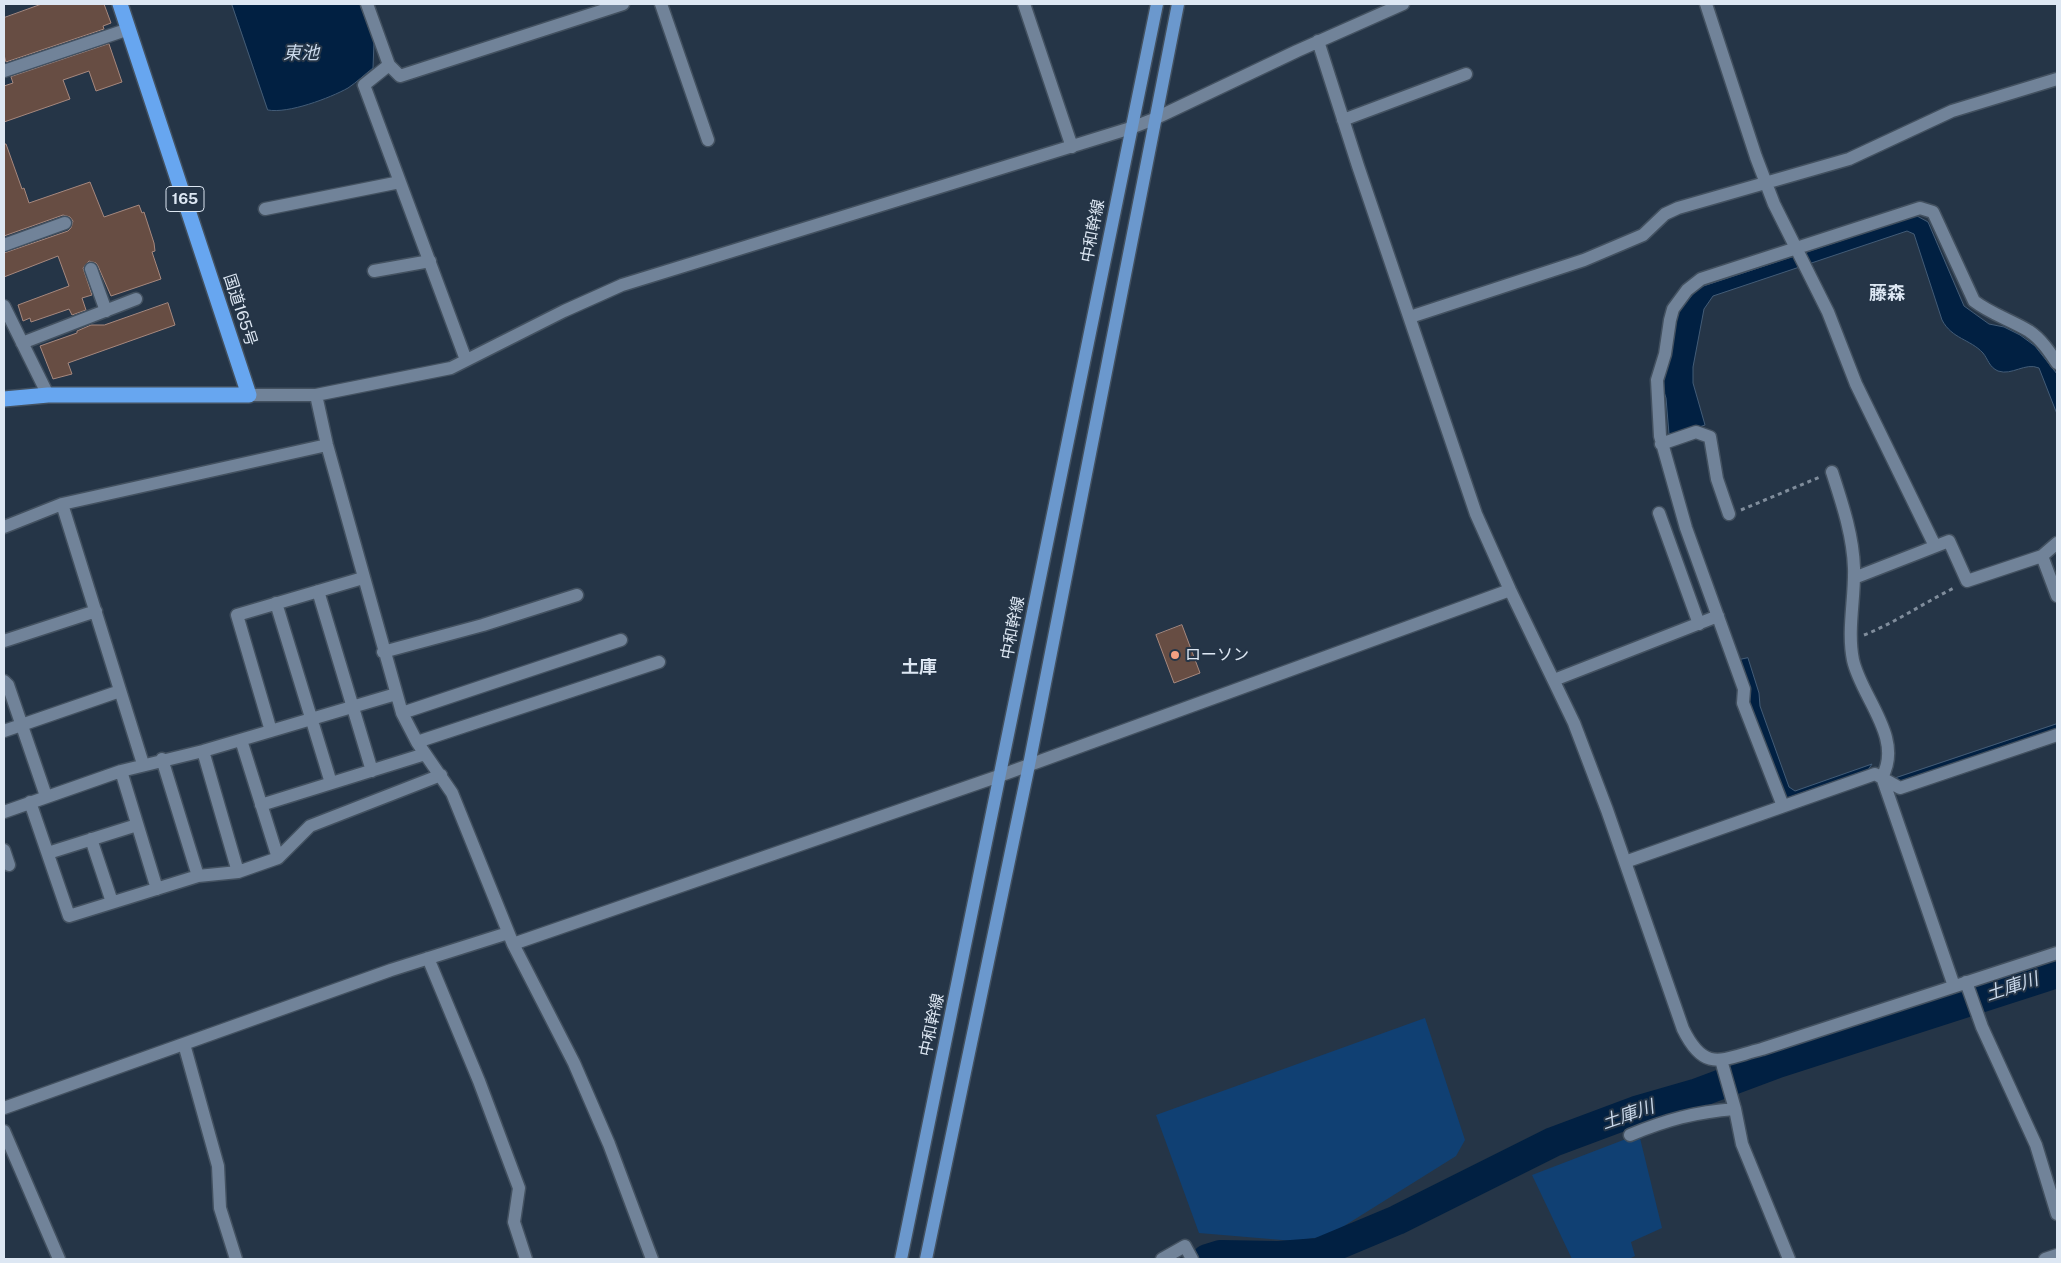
<!DOCTYPE html>
<html>
<head>
<meta charset="utf-8">
<style>
  body { margin:0 }
  #map { position:relative; width:2061px; height:1263px; overflow:hidden; background:#253547; font-family:"Public Sans",sans-serif }
  canvas { display:block }
  .frame { position:absolute; inset:0; border:5px solid #dde7f3; pointer-events:none }
</style>
</head>
<body>
<div id="map">
<canvas width="2061" height="1263"></canvas>
<div class="frame"></div>
</div>
<script>
const ctx = document.querySelector('canvas').getContext('2d');
ctx.lineJoin = 'round';
function fillPath(path, color) {
  ctx.fillStyle = color;
  ctx.fill(path, 'evenodd');
}
function strokePath(path, color, width, dash) {
  ctx.strokeStyle = color;
  ctx.lineWidth = width;
  ctx.lineCap = dash ? 'butt' : 'round';
  ctx.setLineDash(dash || []);
  ctx.stroke(path);
}
function drawText(font, color, halo, rows, align = 'center') {
  ctx.font = font + ' "Public Sans","Noto Sans JP",sans-serif';
  ctx.lineWidth = 4;
  ctx.setLineDash([]);
  ctx.textBaseline = 'middle';
  ctx.strokeStyle = halo;
  ctx.fillStyle = color;
  for (const [text, x, y, turn = 0] of rows) {
    ctx.save();
    ctx.translate(x, y);
    ctx.rotate((+turn || 0) * Math.PI / 180);
    ctx.textAlign = isNaN(turn) ? turn : align;
    if (halo) ctx.strokeText(text, 0, 0);
    ctx.fillText(text, 0, 0);
    ctx.restore();
  }
}
fillPath(new Path2D(`
  M1425,1018L1465,1140L1456,1156L1328,1236L1294,1241L1199,1233L1156,1115Z
  M1639,1134L1662,1228L1631,1242L1635,1256L1629,1259H1572L1532,1175Z`), '#104073');
const water = new Path2D(`
  M232,4H360L374,42L373,68C365,74 357,82 348,88C330,98 288,114 268,110Z
  M1917,216L1928,222L1964,306L1989,324L2004,327L2020,335L2035,346L2057,374V414L2039,368C2025,362 2012,376 1998,371C1989,367 1988,359 1983,353C1970,339 1952,339 1942,320L1914,234L1907,231L1713,296L1704,309L1693,367V383L1705,425L1676,435L1669,434L1666,398L1660,380L1678,312L1698,288Z
  M1748,658L1759,693L1760,706L1789,787L1795,791L1872,764L1868,770L1787,798L1780,789L1748,704L1739,660Z
  M2057,724V731L1901,784L1896,778Z`);
fillPath(water, '#012042');
strokePath(water, '#435c77', 1);
strokePath(new Path2D(`
  M1207,1259L1220,1255L1278,1256L1318,1253L1397,1220L1553,1142L1636,1111L1695,1094L1778,1063L2057,973`), '#012042', 30);
const building = new Path2D(`
  M42,4H104L111,23L103,26L104,29L6,62L4,55V18Z
  M109,44L122,82L96,91L89,71L63,80L70,99L4,122V86L13,83L11,77Z
  M4,144H6L22,189L24,188L29,203L90,182L104,217L139,205L142,213L144,212L154,243L155,251L152,252L161,279L111,296L98,266L96,263L89,261L83,268L92,295L82,298L86,310L72,315L69,309L31,322L30,318L23,321L18,305L69,286L58,256L4,277V253L68,231L71,228L73,221L70,217L63,215L4,236Z
  M168,303L175,325L68,363L72,374L53,379L40,346L77,333V331L91,325H104Z
  M1182,625L1200,673L1174,683L1156,635Z`);
fillPath(building, '#674d43');
strokePath(building, '#a6887e', 1);
const minor = new Path2D(`
  M367,4L389,65L400,76L623,4
  M661,4L708,140
  M1024,4L1072,147
  M1706,4L1756,157L1774,204L1828,312L1856,384L1935,546
  M1318,41L1358,166L1476,514L1510,590L1574,723L1607,810L1683,1029C1705,1074 1722,1059 1762,1049L2057,953
  M389,65L364,85L466,360
  M4,71L129,29
  M1343,120L1466,74
  M265,209L400,182
  M4,245L65,223
  M91,269L106,311
  M374,271L430,261
  M4,306L48,395
  M1410,317L1584,260L1643,235L1665,214L1678,208L1849,159L1952,111L2057,79
  M22,343L136,299
  M249,395H316L451,368L564,311L622,285L1131,128L1154,119L1297,51L1403,4
  M316,395L327,445L402,713L417,742L452,793L513,944L574,1063L609,1144L652,1259
  M1661,444L1696,432L1710,437L1717,479L1729,514
  M1832,472C1842,503 1853,535 1854,568C1855,598 1847,630 1853,660C1861,697 1904,738 1882,777L1954,986
  M62,504L143,764
  M1659,513L1699,624
  M4,527L62,504L327,445
  M2042,556L2057,596
  M1854,578L1949,541L1967,581L2042,556L2057,543
  M318,591L372,771
  M276,603L331,783
  M4,641L96,611
  M383,652L483,625L577,595
  M1554,680L1718,616
  M4,681L8,685L46,796
  M402,713L621,640
  M4,731L120,691
  M271,731L237,615L363,578
  M241,740L278,858
  M417,742L659,662
  M203,751L238,872
  M162,759L198,876
  M121,771L157,889
  M30,802L69,916L198,876L238,872L278,858L310,826L441,775
  M261,805L425,754
  M1783,806L1743,703L1744,689L1686,528L1660,436L1657,380L1665,354L1670,320L1673,309L1687,290L1701,279L1920,208L1933,212L1974,301C1991,314 2011,320 2029,331C2041,339 2049,351 2057,363
  M4,812L121,771L203,751L396,694
  M91,839L112,902
  M4,850L9,865
  M48,853L137,825
  M1625,862L1875,774L1900,788L2057,735
  M513,944L999,776L1510,590
  M428,958L479,1081L519,1188L514,1222L526,1259
  M1966,982L1982,1027L2036,1145L2057,1214
  M184,1044L218,1166L220,1208L236,1259
  M1721,1060L1735,1109L1742,1144L1789,1259
  M4,1108L391,970L508,933
  M4,1131L59,1259
  M1630,1135C1666,1120 1695,1112 1735,1109
  M1162,1259L1185,1246L1192,1259
  M2045,1259L2057,1255`);
const major = new Path2D(`
  M901,1259L1157,4
  M926,1259L1029,765L1178,4`);
const highway = new Path2D(`
  M4,399L48,395H249L120,4`);
strokePath(minor, '#435160', 15);
strokePath(major, '#435160', 15);
strokePath(highway, '#435160', 18);
strokePath(new Path2D(`
  M1741,510L1820,477
  M1864,635C1895,623 1925,602 1956,587`), '#808d9c', 3, [4, 4]);
strokePath(minor, '#718399', 12);
strokePath(major, '#6b98cd', 12);
strokePath(highway, '#67a6f0', 15);
for (const [x, y, r, color] of [
  [1175,655,5,"#f3a082"]
]) {
  const dot = new Path2D();
  dot.arc(x, y, r, 0, 2 * Math.PI);
  ctx.fillStyle = color;
  ctx.fill(dot);
  strokePath(dot, '#253547', 2);
}
for (const [x, y, w] of [
  [185,199,38]
]) {
  const box = new Path2D();
  box.roundRect(x - w / 2, y - 12.5, w, 25, 4);
  ctx.fillStyle = '#253547';
  ctx.fill(box);
  strokePath(box, '#dde7f3', 1);
}
drawText('bold 15px', '#dde7f3', null, [
  ["165",185,199]
]);
drawText('16px', '#dde7f3', '#253547', [
  ["中和幹線",1093,231,-79],
  ["国道165号",240,310,72],
  ["中和幹線",1013,628,-79],
  ["中和幹線",932,1025,-78]
]);
drawText('16px', '#dde7f3', '#253547', [
  ["ローソン",1185,655]
], 'left');
drawText('italic 18px', '#cad9eb', '#253547', [
  ["東池",301,53],
  ["土庫川",2012,987,-18],
  ["土庫川",1628,1115,-19]
]);
drawText('bold 18px', '#dde7f3', '#253547', [
  ["藤森",1887,293],
  ["土庫",919,667]
]);
</script>
</body>
</html>
